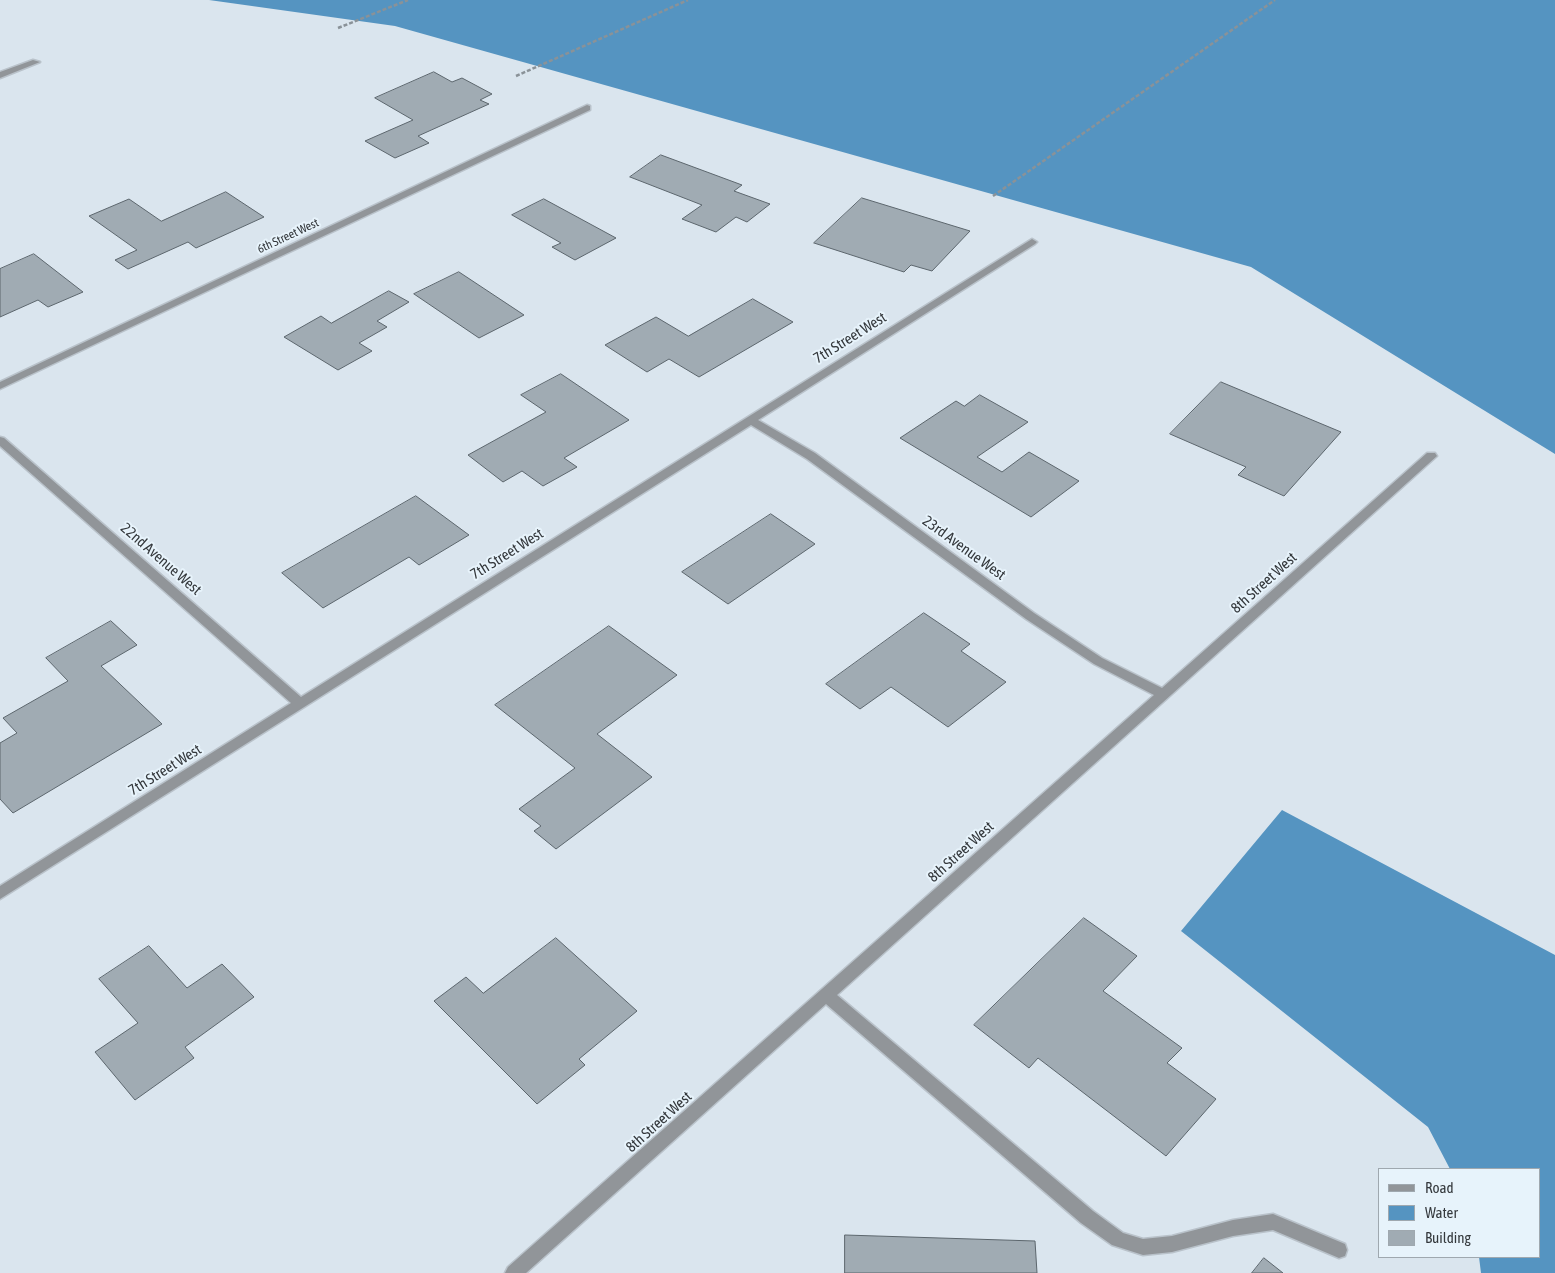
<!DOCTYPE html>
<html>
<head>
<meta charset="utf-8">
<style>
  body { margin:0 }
  #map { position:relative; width:1555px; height:1273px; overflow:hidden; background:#dae5ee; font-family:"Asap Condensed",sans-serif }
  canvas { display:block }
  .legend { position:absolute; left:1378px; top:1168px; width:162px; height:90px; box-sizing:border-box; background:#e7f3fb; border:1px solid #9fa8af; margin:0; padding:6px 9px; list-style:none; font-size:15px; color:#34383c }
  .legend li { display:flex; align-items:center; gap:10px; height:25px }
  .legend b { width:25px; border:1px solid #9fa8af }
</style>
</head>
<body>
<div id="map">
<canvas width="1555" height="1273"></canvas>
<ul class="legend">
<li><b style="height:6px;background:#919599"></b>Road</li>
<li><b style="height:14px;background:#5594c1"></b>Water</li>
<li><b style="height:14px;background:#a0abb3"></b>Building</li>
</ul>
</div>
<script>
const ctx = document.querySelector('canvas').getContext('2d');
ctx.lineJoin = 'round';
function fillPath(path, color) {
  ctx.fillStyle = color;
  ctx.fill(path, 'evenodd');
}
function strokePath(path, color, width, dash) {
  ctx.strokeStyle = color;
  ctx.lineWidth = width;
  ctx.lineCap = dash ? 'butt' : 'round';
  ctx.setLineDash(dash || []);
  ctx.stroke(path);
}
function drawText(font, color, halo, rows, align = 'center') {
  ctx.font = font + ' "Asap Condensed",sans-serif';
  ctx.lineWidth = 4;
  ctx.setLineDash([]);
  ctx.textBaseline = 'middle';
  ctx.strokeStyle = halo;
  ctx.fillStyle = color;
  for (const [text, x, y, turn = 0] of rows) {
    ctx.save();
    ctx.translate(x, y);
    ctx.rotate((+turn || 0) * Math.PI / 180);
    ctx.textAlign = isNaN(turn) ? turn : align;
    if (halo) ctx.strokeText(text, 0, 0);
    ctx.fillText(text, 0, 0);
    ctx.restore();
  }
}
fillPath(new Path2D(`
  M209,0H1555V454L1251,267L395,26Z
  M1282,810L1555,955V1273H1481L1479,1257H1539V1169H1450L1428,1127L1181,931Z`), '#5594c1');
const building = new Path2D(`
  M434,72L452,82L462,78L492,94L480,100L489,104L418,136L429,143L395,158L365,141L413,120L375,98Z
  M661,155L742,185L734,191L770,204L747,222L736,217L716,232L682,219L702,205L630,177Z
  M226,192L264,217L196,248L188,242L128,269L115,260L137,250L89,216L129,199L161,221Z
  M862,198L970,231L932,271L911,265L904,272L814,243Z
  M544,199L616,238L575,260L552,247L561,243L512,215Z
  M34,254L83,292L48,307L38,300L0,317V269Z
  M459,272L524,315L479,338L414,294Z
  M389,291L409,302L377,321L387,327L359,343L372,351L338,370L284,337L321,316L331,323Z
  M753,299L793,322L699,377L669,359L647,372L605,345L656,317L688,336Z
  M561,374L629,420L564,458L577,467L543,486L522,471L503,482L468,455L546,412L521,395Z
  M1221,382L1341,432L1284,496L1238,475L1246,467L1170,434Z
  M980,395L1028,422L977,457L1002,472L1029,452L1079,481L1031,517L900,438L956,401L964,406Z
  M416,496L469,535L419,565L409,557L323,608L282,573Z
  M771,514L815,544L728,604L682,572Z
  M924,613L970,644L961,651L1006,682L948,727L891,687L860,709L826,684Z
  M111,621L137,645L101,666L162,724L13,813L0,799V743L17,733L3,718L68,681L46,658Z
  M609,626L677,675L597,734L652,777L556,849L534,831L541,826L519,809L575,768L495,705Z
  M1084,918L1137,956L1103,991L1182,1048L1167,1063L1216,1099L1166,1156L1038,1058L1029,1068L974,1025Z
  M556,938L637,1011L579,1059L585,1065L537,1104L434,1001L466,977L483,993Z
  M149,946L187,988L222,964L254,997L185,1047L194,1058L135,1100L95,1052L138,1023L99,979Z
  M845,1235L1035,1241L1037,1273H845Z
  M1264,1258L1283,1273H1252Z`);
fillPath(building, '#a0abb3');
strokePath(building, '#5c666d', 1);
const minor = new Path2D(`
  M33,60L40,62L0,78V72Z
  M587,105L590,106V110L0,389V382Z
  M1032,239L1037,242L1035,244L758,420L815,453L1034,613L1102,658L1162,688L1427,453H1435L1437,456L837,995L1093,1211L1123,1233L1143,1239L1172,1236L1233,1220L1273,1214L1345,1244L1347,1250L1345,1256L1339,1258L1273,1230L1233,1236L1172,1252L1143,1255L1112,1245L1081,1223L826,1004L526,1273H505L508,1267L1154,695L1094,664L1026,619L807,459L751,425L0,899V886L291,703L0,446V437L4,438L301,697Z`);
strokePath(minor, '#b9c2ca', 3);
strokePath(new Path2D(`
  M338,28L408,0
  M516,76L688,0
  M993,196L1275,0`), '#8a9298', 2.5, [4, 2]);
fillPath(minor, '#919599');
drawText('12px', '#34383c', '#e7f3fb', [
  ["6th Street West",288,236,-25]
]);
drawText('15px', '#34383c', '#e7f3fb', [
  ["7th Street West",850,338,-32],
  ["23rd Avenue West",964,548,36],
  ["7th Street West",507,554,-32],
  ["22nd Avenue West",161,559,41],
  ["8th Street West",1264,583,-42],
  ["7th Street West",165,770,-32],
  ["8th Street West",961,852,-42],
  ["8th Street West",659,1122,-42]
]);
</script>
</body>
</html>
